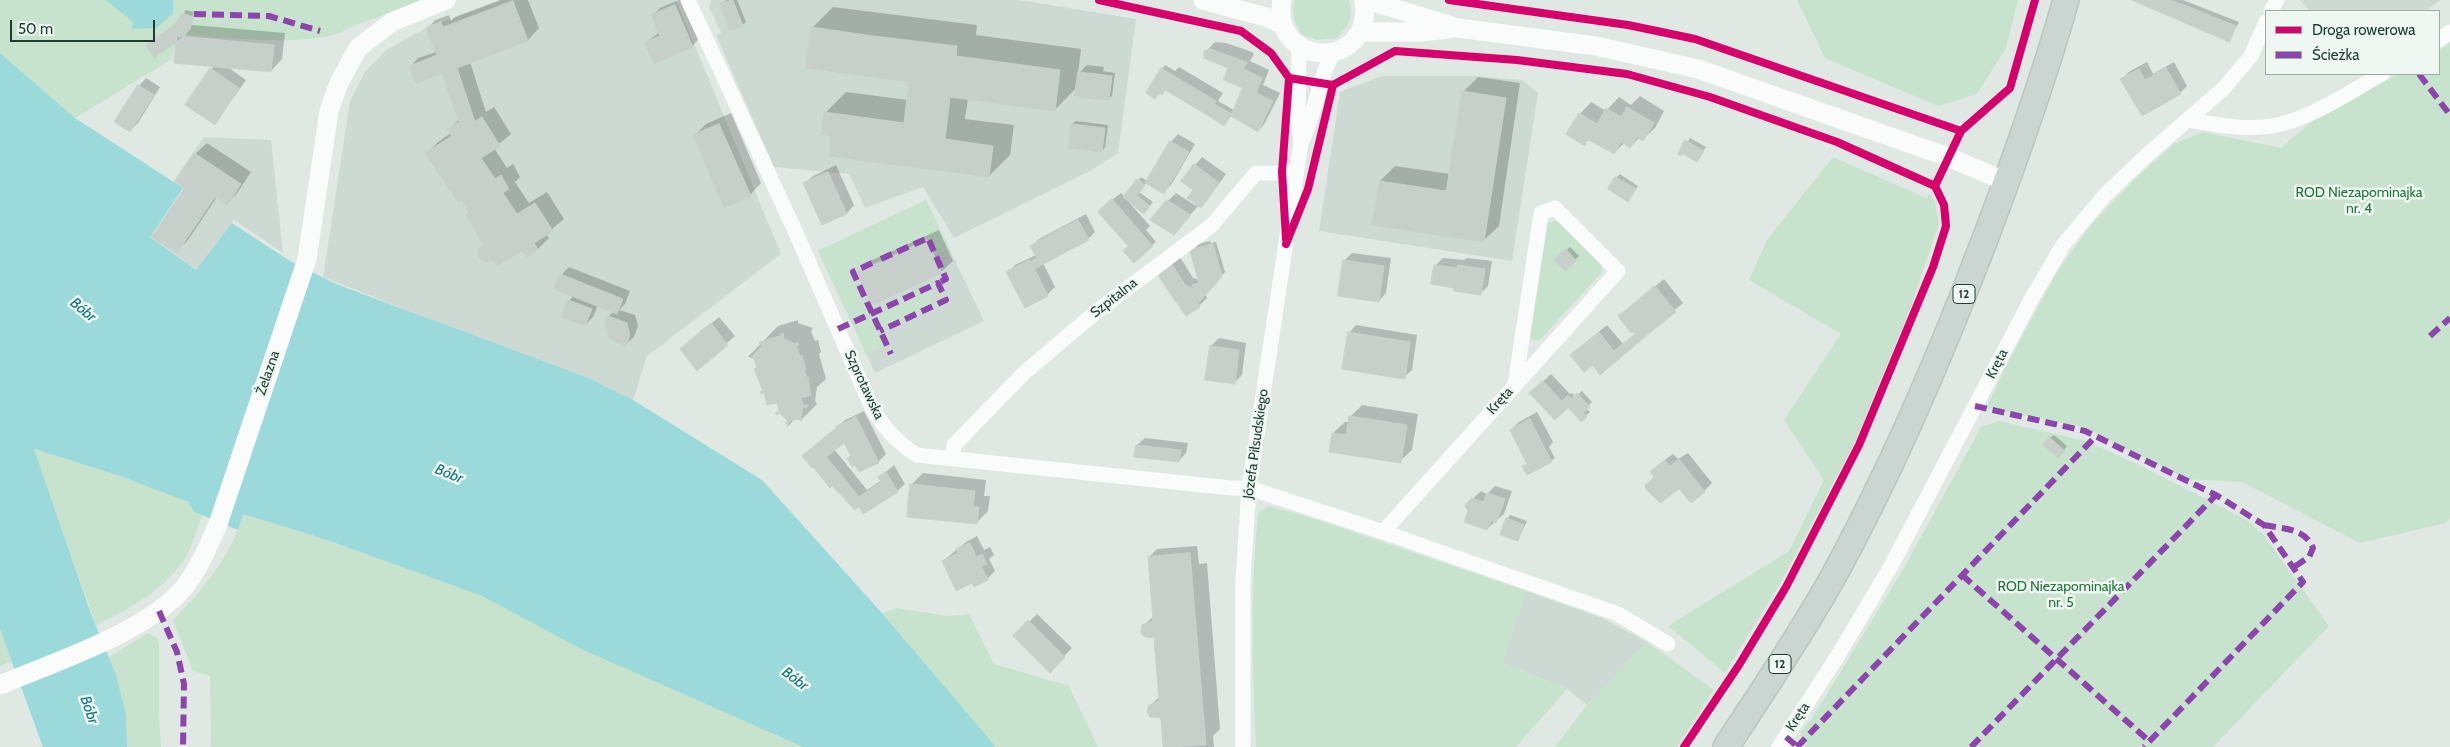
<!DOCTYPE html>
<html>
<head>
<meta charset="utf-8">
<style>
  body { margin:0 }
  #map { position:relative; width:2450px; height:747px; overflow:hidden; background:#e0e8e4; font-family:Cabin,sans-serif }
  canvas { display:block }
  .legend { position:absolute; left:2265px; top:10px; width:175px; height:65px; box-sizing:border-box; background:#eef7f2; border:1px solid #9aaca5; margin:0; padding:6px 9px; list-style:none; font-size:15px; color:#1d3c31 }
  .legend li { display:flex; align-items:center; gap:10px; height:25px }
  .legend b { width:25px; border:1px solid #9aaca5 }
  .scale { position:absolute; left:10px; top:20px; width:145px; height:22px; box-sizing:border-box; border:2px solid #1d3c31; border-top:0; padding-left:6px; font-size:15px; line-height:18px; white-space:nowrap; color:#1d3c31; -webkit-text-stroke:4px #eef7f2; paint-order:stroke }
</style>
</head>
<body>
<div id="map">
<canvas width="2450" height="747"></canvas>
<ul class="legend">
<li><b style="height:6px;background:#d6006c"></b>Droga rowerowa</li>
<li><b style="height:6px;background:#8e44ad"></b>Ścieżka</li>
</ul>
<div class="scale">50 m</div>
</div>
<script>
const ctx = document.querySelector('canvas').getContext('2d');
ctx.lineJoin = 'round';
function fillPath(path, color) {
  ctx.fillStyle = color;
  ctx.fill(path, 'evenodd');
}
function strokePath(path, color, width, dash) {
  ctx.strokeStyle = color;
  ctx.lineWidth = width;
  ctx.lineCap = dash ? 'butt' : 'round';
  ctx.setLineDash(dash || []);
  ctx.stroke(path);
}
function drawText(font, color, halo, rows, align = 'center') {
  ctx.font = font + ' Cabin,sans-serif';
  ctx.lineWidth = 5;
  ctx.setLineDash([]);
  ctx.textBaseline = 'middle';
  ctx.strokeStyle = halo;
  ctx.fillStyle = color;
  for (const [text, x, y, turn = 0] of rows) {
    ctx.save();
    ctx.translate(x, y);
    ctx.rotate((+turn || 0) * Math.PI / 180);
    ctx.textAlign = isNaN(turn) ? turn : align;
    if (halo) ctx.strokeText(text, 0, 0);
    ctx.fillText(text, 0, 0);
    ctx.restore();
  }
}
fillPath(new Path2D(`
  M503,0H676L781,254L647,356L633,400L586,377L453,328L323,277L350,101L365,72L386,50L424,29Z
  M711,0H1019L1136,19L1118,153L1090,171L954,238L923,187L865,208L849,174L774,167L716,35L721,33L709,7Z
  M2300,0H2440L2426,11H2310Z
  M1382,76H1473L1522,80L1538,93L1512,261L1319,231L1340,92Z
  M204,137L271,140L283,253L234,220L197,270L150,237L183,189L173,182Z
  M926,200L984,321L875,373L818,251Z
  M1526,591L1602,618L1647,642L1587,705L1567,689L1502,663Z`), '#cddad3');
fillPath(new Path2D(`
  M0,0H423L351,27C319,50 217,37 177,34L172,59L75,118L0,53Z
  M1295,0H1349C1354,18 1349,25 1337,38L1317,40L1301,34C1295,22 1290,13 1295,0Z
  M1797,0H2018L2006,48L1977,94L1938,106L1825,58Z
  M2450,43V519L2445,523L2360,543L2242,482L2187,479L2084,427L1986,408L2005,368L2057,272L2091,225L2140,174L2174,144L2202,132L2281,148L2318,116L2398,74H2439V50Z
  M1833,157L1926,198L1929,194L1935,201L1939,224L1910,309L1855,442L1781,582L1725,673L1668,626L1789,551L1824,480L1784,420L1841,334L1749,280L1767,240Z
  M926,200L949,248L937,254L928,236L879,259L880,262L877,263L874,258L848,270L869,313L851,321L818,251Z
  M1557,220L1599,262L1602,268L1601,273L1541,339L1535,341L1530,338L1548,223Z
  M927,292L933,305L881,328L875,316Z
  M871,318L884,346L866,355L853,326Z
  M1999,421L2086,441L2141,466L2245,519L2262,533L2329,626L2213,747H1806L1800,741L1801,731L1811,720L1904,568L1981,427Z
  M33,449L120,476L188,502L194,512L202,516C197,528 194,543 187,555C167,589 130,609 96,625Z
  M1269,506L1315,519L1526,591L1502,663L1567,689L1516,747H1256C1252,669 1250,591 1258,513Z
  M243,514L324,539L482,596L579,648L803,747H211L210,676L193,671L173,620C202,591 232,555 243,514Z
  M897,608L948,616L969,614L994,664L1069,686L1098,747H996L882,613Z
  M0,629L12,661L0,666Z
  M148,633L157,638L159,645V714L161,747H127L126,715L109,657Z
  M1647,642L1714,690L1677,747H1555L1587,705Z`), '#c7e3cd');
fillPath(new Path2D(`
  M106,0H173V13L157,28L132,29L133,22Z
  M0,53L75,118L183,188L150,237L196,270L232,223L290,261L336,284L586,377L633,400L762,480L882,613L996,747H803L579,648L482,596L324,539L243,514L238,530L194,512L188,502L120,476L34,449L90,611L116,675L126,715L127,747H43L0,629Z`), '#9bd9db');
fillPath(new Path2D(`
  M500,0H528L539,28L528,40L470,62L486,112L494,107L511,134L494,148L507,168L513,164L520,177L515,182L529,203L547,192L564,219L546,234L549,238L538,249L484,244L463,200L427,153L438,142L451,133L449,129L460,118L443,72L411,66L418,58L436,52L428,28L435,20L449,15L451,21L455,17Z
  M679,0H683L700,38L692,46L646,42L660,32L652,16L660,8Z
  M727,0H737L746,22L742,25L721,4Z
  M2135,0H2183L2239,22L2229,40Z
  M833,7L977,25L976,35L1081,49L1078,74L1087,65L1104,67L1103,71L1115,73L1112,96L1108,99L1077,87L1055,110L968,99L965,119L1014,125L1010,155L989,176L833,135L825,113L846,92L908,100L911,81L812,28Z
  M186,10L194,12L190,25H193L197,13L193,25L285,33L282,59L271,71L226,66L246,80L215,123L211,69L215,65L176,62L177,23Z
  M1215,42L1226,43L1252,52L1254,54L1250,61L1269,70L1263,85L1280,93L1265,123L1258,131L1232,115L1224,124L1166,89L1155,97L1162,69L1165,65L1175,71L1179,67L1223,93L1218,101L1234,110L1244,88L1230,68L1207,50Z
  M2147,62L2153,74L2174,62L2187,86L2180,93L2122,79L2130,71Z
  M1478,77L1520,83L1499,226L1483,241L1380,181L1395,166L1450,174L1463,92Z
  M146,78L160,87L138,123L130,131L139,86Z
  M1640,96L1664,111L1655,128L1643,139L1640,137L1630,147L1624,143L1614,153L1590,139L1584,144L1580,114L1591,102L1606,111L1619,97L1631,105Z
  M731,113L761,183L750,195L694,136L706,124Z
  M1076,121L1108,125L1105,147L1102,151L1072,124Z
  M1178,134L1195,144L1171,185L1164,192L1147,182L1139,192L1153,202L1147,209L1128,201L1150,226L1146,230L1156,242L1152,245L1129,246L1107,204L1121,193L1125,197L1141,177L1147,181L1171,142Z
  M1690,138L1706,147L1697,160L1683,152L1681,155Z
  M207,143L251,172L238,192L227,204L217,197L188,240L176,252L195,154Z
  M1202,157L1226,174L1208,199L1201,206L1199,205L1181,225L1168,201L1176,193L1196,206L1195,165Z
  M836,165L854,205L847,213L823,223L805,184L813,176Z
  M1620,174L1638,186L1628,200L1616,178Z
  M1086,214L1095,232L1088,239L1043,263L1055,287L1047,295L1008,273L1015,265L1036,255L1032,246L1039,239Z
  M939,230L953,261L941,272L859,273L870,261Z
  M1210,241L1211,243L1216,242L1225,272L1205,293L1207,298L1199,306L1168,268L1180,257L1193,278L1199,280L1191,252L1199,244Z
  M1570,247L1579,256L1565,269L1556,260Z
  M1352,253L1391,258L1386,293L1379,301L1344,261Z
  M1443,258L1464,260L1467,258L1492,261L1488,286L1480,294L1456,287L1435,266Z
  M569,267L630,291L625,304L619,310L635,315L638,326L634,337L626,344L606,325L609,316L614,311L598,305L593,317L585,325L569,301L574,295L561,275Z
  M1664,279L1683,303L1600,373L1579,348L1607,325L1623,344L1637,332L1619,316Z
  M719,317L735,336L697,369L689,342Z
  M798,320V323L813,328L811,331L815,341L818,340L821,352L819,354L826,379L817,387L815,401L817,404L801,420L796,418L787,427L789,419L778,402L765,391L762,392L764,389L755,369L758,367L755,358L748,357L778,326Z
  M1356,325L1417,335L1412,370L1404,377L1349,333Z
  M1219,338L1246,343L1242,375L1234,383L1211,346Z
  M1551,374L1570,394L1572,393L1575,397L1582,391L1592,402L1586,408L1590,412L1581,420L1568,406L1555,419L1531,393Z
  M1362,405L1418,414L1412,450L1400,461L1331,451L1333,433L1345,422H1350V417Z
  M864,411L886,454L878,462L856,463L849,458L852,455L845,441L834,449L867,490L882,480L880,477L894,465L905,484L897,491L859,505L832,484L830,486L804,456L845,420Z
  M1537,412L1553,442L1549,447L1555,458L1551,461L1524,467L1528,462L1511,430L1519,422Z
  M2054,435L2067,446L2062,453L2050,438Z
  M1145,438L1188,443L1186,453L1179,461L1137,445Z
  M1688,453L1712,483L1704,491L1646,485L1655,476L1652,472L1659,464L1673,454L1678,459Z
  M923,473L986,480L984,496H990L988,511L976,523L911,485Z
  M1495,486L1512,491L1504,514L1487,529L1469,511L1468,503L1481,491L1487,494Z
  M1510,515L1527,521L1518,540L1507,519Z
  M977,536L984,550L990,547L994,555L989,559L995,571L987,579L943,561L966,542Z
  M1197,546L1199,564L1207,563L1220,729L1213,736L1214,747H1165L1162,717L1150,706L1160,696L1156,636L1143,626L1154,616L1149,557L1157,549Z
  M1037,614L1072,648L1050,671L1015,636Z`), '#0003');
const building = new Path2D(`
  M733,0L743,26L730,31L720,4Z
  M2132,0H2171L2236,26L2230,42Z
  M513,1L528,41L457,68L442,28Z
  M675,5L693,47L654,64L644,42L660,36L651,15Z
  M182,13L194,17L190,29L181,39L154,58L146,45L175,24Z
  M441,22L457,68L416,83L409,66L437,55L426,28Z
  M811,27L873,36L867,76L806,68Z
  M177,36L274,45L271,72L174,63Z
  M873,36L957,46L956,56L1060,70L1055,111L950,97L945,139L993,146L989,177L829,156L831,136L821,134L824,112L904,123L909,82L867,76Z
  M1210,49L1247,62L1244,69L1262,78L1256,93L1223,80L1228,68L1204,58V51Z
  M210,68L239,88L215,125L185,105Z
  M457,68L475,122L462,130L442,73Z
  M1161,68L1171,74L1162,88L1166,90L1162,95L1159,93L1155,99L1146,93Z
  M2166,68L2181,94L2142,116L2120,79L2139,69L2145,80Z
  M1078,72L1097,74L1094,99L1075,96Z
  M1097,74L1112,76L1109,100L1094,99Z
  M1171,74L1216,101L1207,115L1162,88Z
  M138,85L154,95L130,132L114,122Z
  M1243,87L1273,101L1258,132L1231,116Z
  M1462,91L1506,98L1484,242L1372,225L1379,181L1446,191Z
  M1214,104L1232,114L1224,126L1207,115Z
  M1627,107L1654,123L1643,141L1637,137L1630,148L1621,142L1614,154L1587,139L1585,146L1566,134L1579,113L1597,124L1606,108L1621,117Z
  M482,117L500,146L481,158L495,179L501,175L509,189L503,193L517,214L535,203L553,231L534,243L538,250L527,257L522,251L497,266L493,260L484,262L479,257L478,251L483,244L466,215L469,212L463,201L458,202L425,153L452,136L447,129L458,122L462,130Z
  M719,124L751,196L724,208L693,135Z
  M1071,124L1105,128L1102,152L1068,148Z
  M1685,140L1704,151L1697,162L1682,153L1681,156L1678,154Z
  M1170,141L1189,152L1164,194L1145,183Z
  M194,153L241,184L227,205L215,197L177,253L152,237L185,188L176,181Z
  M1194,164L1219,183L1201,208L1187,198L1193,190L1181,181Z
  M828,172L847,214L822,225L803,183Z
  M1615,177L1636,189L1628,202L1608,189Z
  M1137,179L1145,185L1137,196L1150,206L1144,214L1123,197Z
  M1112,199L1143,235L1129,247L1098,212Z
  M1167,200L1191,215L1174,235L1150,220Z
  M1078,220L1089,240L1034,269L1030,262L1037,258L1030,246Z
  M1143,235L1153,246L1134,263L1123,251Z
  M927,240L942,273L872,305L857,273Z
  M1213,244L1222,276L1213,287L1202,247Z
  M1202,247L1213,287L1199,302L1192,285L1199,283L1190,251Z
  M1566,249L1576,261L1565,271L1554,260Z
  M1030,260L1048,296L1025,308L1006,272Z
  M1343,260L1384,266L1379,302L1338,296Z
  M1172,264L1185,285L1171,295L1158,275Z
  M1434,265L1457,268L1458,265L1485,269L1481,295L1454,291V288L1431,284Z
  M560,274L623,299L617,314L554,289Z
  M1185,285L1192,288L1200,307L1186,316L1171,295Z
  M1655,286L1676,312L1646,336L1625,311Z
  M568,300L592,309L585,326L561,317Z
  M1625,311L1646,336L1600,375L1593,365L1584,372L1570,355L1599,332L1614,351L1636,333L1630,332L1618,316Z
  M608,316L627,323L630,335L626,346L609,338L605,325Z
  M711,323L728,345L697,371L680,349Z
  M1348,332L1378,337L1372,374L1342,369Z
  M781,334H784L783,338L795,344L798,342L799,345L796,346L800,356L802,355L806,369H804L807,378L809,377L808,380L811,395L801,398L803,405H807V408L803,407L801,417L803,419L801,421L798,419L790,421L788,424H786L787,420L780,413L777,415L775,413L779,411L777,403L767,405L764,393L761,394L760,392L763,391L754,369L757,368L754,359L751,358L762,346L759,343L762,341L780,336Z
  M1378,337L1410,342L1405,379L1372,374Z
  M1210,346L1239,350L1235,384L1205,380Z
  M1543,381L1568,408L1555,420L1529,393Z
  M1577,393L1590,407L1583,413L1587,417L1581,422L1562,401L1568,395L1574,402L1572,398Z
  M1349,416L1407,425L1401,463L1329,452L1332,433L1346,435Z
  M856,417L879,463L859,472L855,465L852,467L847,458L851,456L836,427Z
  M1530,419L1546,451L1526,462L1510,430Z
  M837,428L844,443L812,468L802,456Z
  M2049,437L2065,451L2058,458L2043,445Z
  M1136,445L1181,450L1179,462L1134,457Z
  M1546,451L1552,462L1527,475L1522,466L1528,464L1526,462Z
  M826,457L843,477L830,488L814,468Z
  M1679,459L1705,492L1691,503L1679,489L1660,503L1646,489L1645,485L1655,478L1650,472L1665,460L1670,466Z
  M886,472L898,492L863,514L859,507L855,510L832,486L843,477L859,497L881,482L878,477Z
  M910,484L975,491L973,507H979L977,524L907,517Z
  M1487,493L1505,499L1496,523L1491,521L1487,530L1464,522L1468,511L1465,506L1467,503L1472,498L1483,502Z
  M1506,518L1524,525L1518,541L1500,535Z
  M970,543L976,557L982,554L987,564L981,566L988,580L974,587L972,583L956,591L942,561L958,553L956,549Z
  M1190,553L1192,578L1150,581L1148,557Z
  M1192,578L1206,745L1163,747L1161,718L1150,717L1147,711L1149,705L1159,701L1154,637L1149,638L1143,636L1141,631L1142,625L1153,621L1150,581Z
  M1028,620L1065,657L1050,673L1013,636Z`);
fillPath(building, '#c7cfcb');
strokePath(building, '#c9d1cd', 1);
const primary = new Path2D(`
  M1726,747C1762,692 1800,636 1832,579C1892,470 1941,355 1985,239C2015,160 2043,81 2066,0`);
strokePath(primary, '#bac5c1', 28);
strokePath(new Path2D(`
  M688,0L796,233L872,408C884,428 897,443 917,455L1231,488H1249L1383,532L1618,271L1555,208L1541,213L1515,385
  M2271,11L2277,0
  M2439,40L2450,32
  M2189,120C2218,125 2248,131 2277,125C2312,118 2351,91 2382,74
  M1301,143C1316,114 1317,81 1333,53
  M952,458L954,445L1024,373L1096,312L1212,225L1256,173H1296
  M1383,532L1618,614L1668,644
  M1243,747V579L1249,488L1301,143L1298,120L1299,46
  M1779,747L1837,657L1891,566L2032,298L2063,245L2105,195L2147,155L2223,89L2251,56L2266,22`), '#fafcfb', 15);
strokePath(new Path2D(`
  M1203,0L1269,18L1282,24
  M1282,0C1270,69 1375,72 1364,0
  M1367,0L1458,28L1596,46L1698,69L1948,157L2007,182
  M1360,32H1421L1449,29
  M0,685C54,662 151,631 186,585C200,566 209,545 218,524L307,259L329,111L339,83L358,48L392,22L446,0`), '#fafcfb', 19);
strokePath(primary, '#cbd5d1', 25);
strokePath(new Path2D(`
  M194,14L269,16L320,31
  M2419,74L2450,115
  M881,259L928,238L946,279L938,283
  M872,263L853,272L891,354
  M838,329L938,283L946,300L880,331
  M2430,336L2450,318
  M1975,406L2085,431L2216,495L2264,525L2303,582L2144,747
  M2264,525C2284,529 2305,528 2313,548L2309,557L2294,567
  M1962,575L2149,741
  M159,611L177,652L184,684L183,747
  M1786,737L1798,747
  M1797,747L2096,436
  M1971,747L2216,495`), '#8e44ad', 6, [12, 6]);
strokePath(new Path2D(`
  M1099,0L1241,31L1271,53L1289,78L1333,85L1395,51L1517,60L1627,74L1710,97L1837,142L1935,186
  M1449,0L1628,25L1695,39L1961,131
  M1286,239L1282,172L1289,78
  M1286,244L1308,189L1333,85
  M1684,747L1739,665L1786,587L1859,445L1933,267L1946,226L1944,205L1935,186L1961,131L2010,88L2035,0`), '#d6006c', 8);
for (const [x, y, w] of [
  [1964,294,22],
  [1780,664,22]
]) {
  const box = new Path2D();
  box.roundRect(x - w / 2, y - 9.5, w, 19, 4);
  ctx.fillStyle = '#eef7f2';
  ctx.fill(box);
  strokePath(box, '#1d3c31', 1);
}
drawText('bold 12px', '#1d3c31', null, [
  ["12",1964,294],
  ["12",1780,664]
]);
drawText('14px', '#23773b', '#eef7f2', [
  ["ROD Niezapominajka",2359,193],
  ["nr. 4",2359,209],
  ["ROD Niezapominajka",2061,587],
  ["nr. 5",2061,603]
]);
drawText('14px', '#1d3c31', '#eef7f2', [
  ["Szpitalna",1114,298,-38],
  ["Kręta",1997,364,-63],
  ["Żelazna",268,373,-71],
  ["Szprotawska",864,385,65],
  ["Kręta",1500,401,-48],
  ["Józefa Piłsudskiego",1256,444,-82],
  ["Kręta",1798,717,-57]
]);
drawText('italic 15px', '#11767e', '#eef7f2', [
  ["Bóbr",83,310,40],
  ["Bóbr",449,474,22],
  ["Bóbr",795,679,37],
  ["Bóbr",89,710,71]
]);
</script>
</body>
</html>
